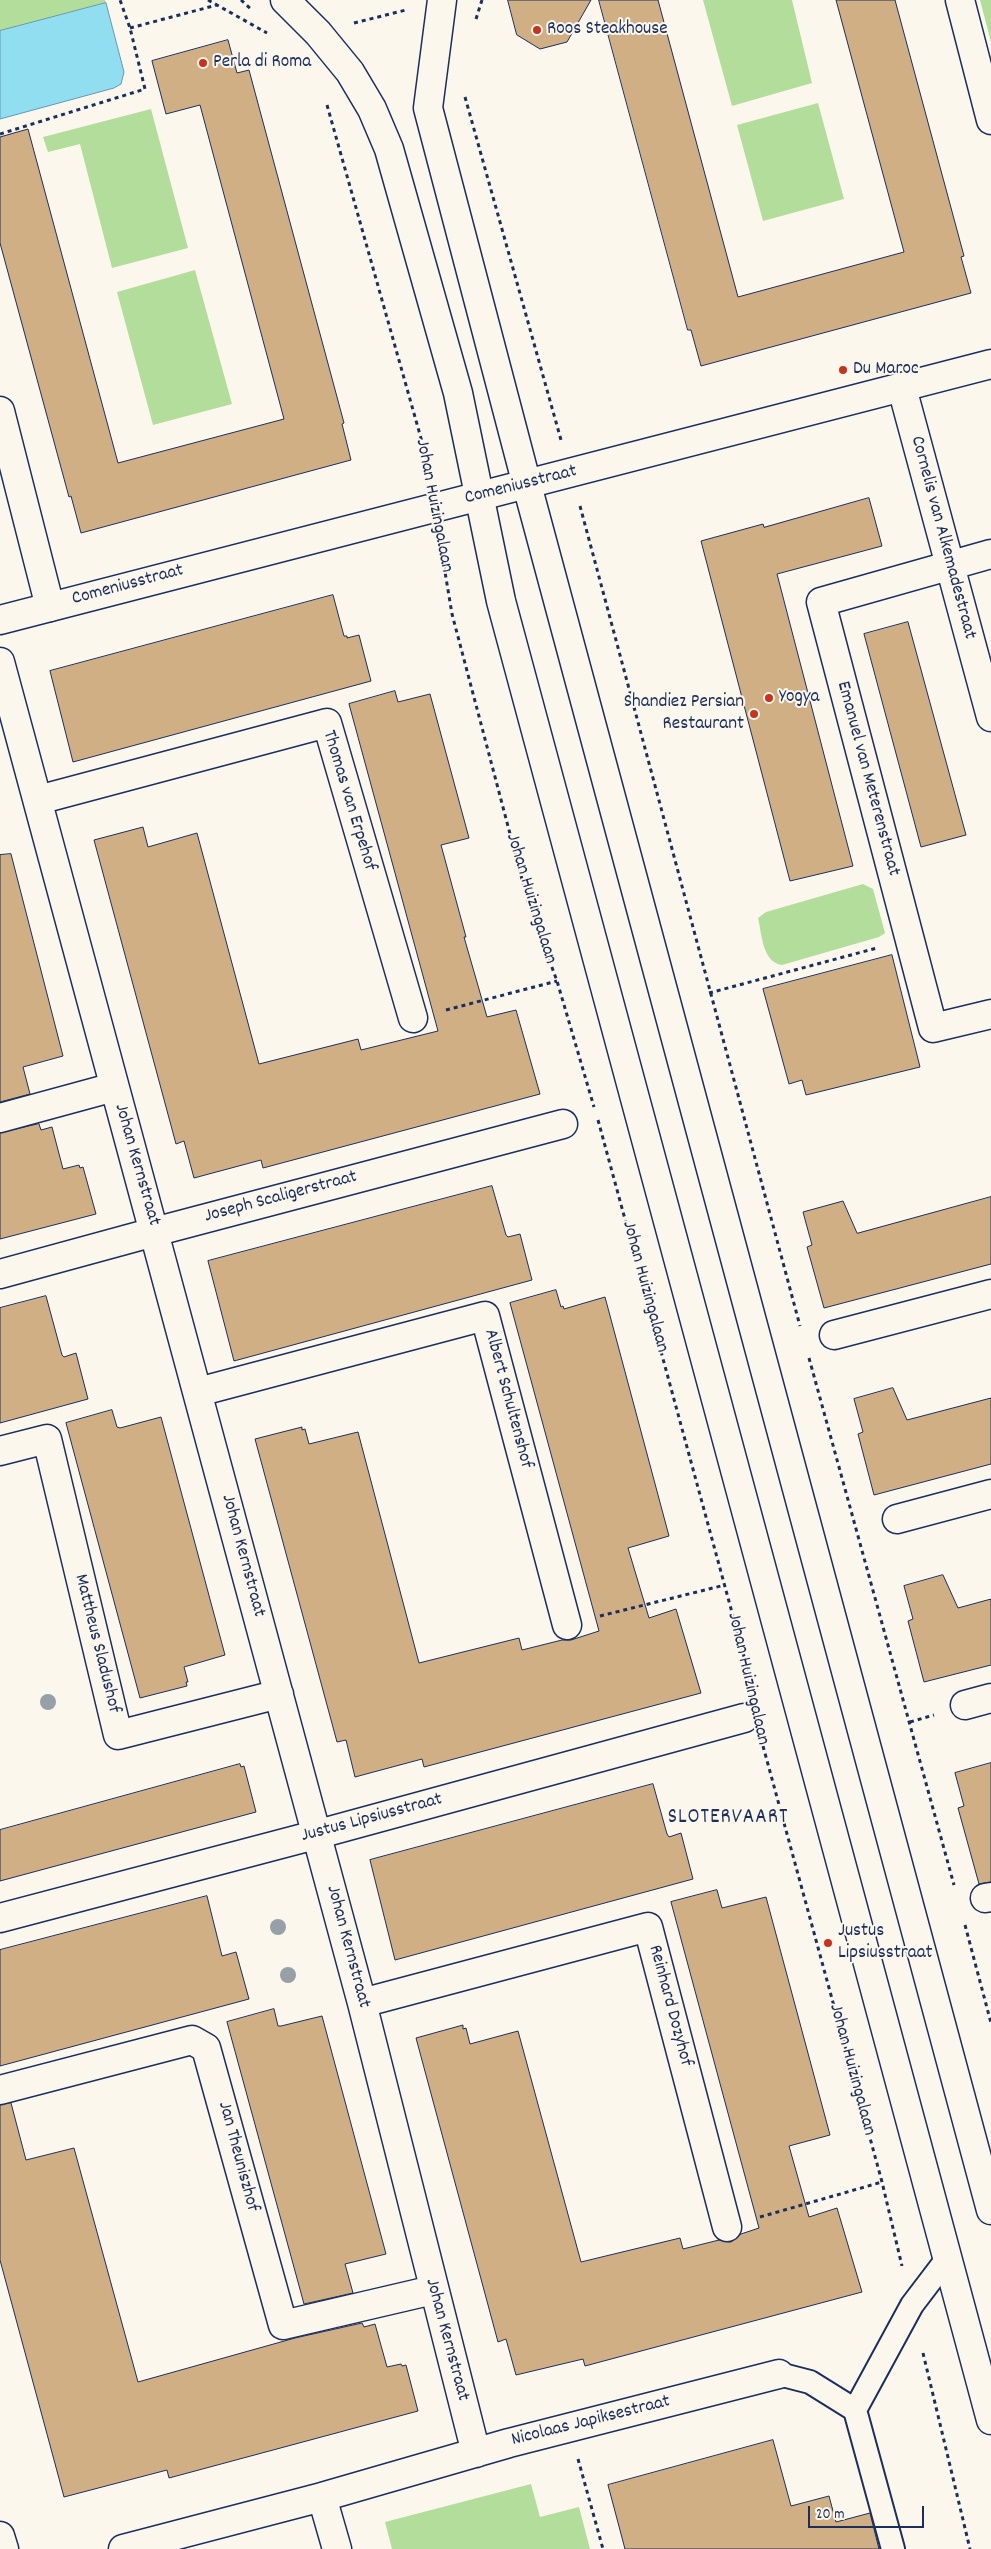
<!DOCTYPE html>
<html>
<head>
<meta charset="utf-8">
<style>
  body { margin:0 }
  #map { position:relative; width:991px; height:2549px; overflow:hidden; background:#fbf7ec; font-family:Dekko,sans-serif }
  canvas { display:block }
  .scale { position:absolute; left:808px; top:2506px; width:116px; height:22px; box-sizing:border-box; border:2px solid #1b2f5e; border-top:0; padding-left:6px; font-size:15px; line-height:18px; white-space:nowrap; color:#1b2f5e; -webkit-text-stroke:4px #fbf7ec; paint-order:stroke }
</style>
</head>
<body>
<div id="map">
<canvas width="991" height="2549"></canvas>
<div class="scale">20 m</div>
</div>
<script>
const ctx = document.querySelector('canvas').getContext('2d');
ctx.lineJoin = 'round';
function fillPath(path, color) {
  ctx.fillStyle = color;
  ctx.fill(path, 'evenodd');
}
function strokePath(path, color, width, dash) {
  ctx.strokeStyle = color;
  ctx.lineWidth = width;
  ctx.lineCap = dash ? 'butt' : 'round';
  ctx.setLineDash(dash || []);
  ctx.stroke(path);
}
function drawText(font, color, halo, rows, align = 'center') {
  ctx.font = font + ' Dekko,sans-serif';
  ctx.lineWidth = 4;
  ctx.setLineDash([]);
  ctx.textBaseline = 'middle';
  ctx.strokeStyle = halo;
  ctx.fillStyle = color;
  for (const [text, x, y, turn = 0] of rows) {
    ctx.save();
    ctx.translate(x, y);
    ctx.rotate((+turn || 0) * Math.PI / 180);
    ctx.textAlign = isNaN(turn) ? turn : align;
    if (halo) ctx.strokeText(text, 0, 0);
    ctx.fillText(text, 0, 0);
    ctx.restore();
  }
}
fillPath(new Path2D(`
  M0,0H105L106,3L0,31Z
  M703,0H792L812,83L732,106Z
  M980,0H991V42Z
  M818,103L844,199L763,221L737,125Z
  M151,109L188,248L112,268L80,144L48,152L43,137Z
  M195,270L232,404L153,425L117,292Z
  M863,884L873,889L885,933L879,937L782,965C762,962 762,934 758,918L766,912Z
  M531,2484L540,2517L579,2507L590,2549H392L385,2522Z`), '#b3dd9a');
const water = new Path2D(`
  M106,3L124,72L121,84L114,88L0,119V31Z`);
fillPath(water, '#91def1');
strokePath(water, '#6298b6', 1);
const building = new Path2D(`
  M508,0H591L567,42L540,49L517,35Z
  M599,0H658L738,297L904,252L836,0H895L964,256L961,257L971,293L701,366L691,330H688Z
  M228,40L237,73L249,70L344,423L342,424L351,460L81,533L71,496L69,497L0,243V137L28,129L118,463L284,419L200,105L166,114L152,61Z
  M869,498L882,546L777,574L853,866L790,881L701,541L763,524L764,527Z
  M333,595L344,636H347V638L359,635L371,681L73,762L50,671Z
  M908,622L966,835L921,847L864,634Z
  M395,691L398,702L430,694L469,838L441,845L466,937H464L487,1017L516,1010L540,1094L263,1168L261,1160L194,1178L184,1141L176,1144L94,840L143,827L148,847L197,833L259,1064L358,1039L361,1050L438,1031L349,704Z
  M11,854L63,1056L23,1067L30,1094L0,1102V855Z
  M892,955L920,1067L806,1095L802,1080L789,1084L763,989Z
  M39,1124L41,1130L52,1127L63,1169L79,1165L80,1168L83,1167L96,1214L0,1239V1133Z
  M492,1186L506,1235L508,1237L520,1234L532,1280L234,1361L208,1261Z
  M991,1197V1264L824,1308L807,1247L812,1245L803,1212L843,1201L857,1233Z
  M556,1290L561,1307L563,1306L564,1309L605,1297L669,1536L628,1548L649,1618L676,1609L701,1693L424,1767L422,1759L355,1777L346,1740L337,1742L255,1439L302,1427V1430L305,1429L309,1444L358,1432L419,1663L519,1638L522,1650L562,1640H571L599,1631L510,1303Z
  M46,1296L62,1355L64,1357L76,1353L88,1399L0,1423V1308Z
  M893,1388L907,1420L991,1398V1464L874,1495L858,1434L863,1432L854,1399Z
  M112,1410L117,1427L120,1428L161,1417L225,1655L184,1667L188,1682H186L187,1686L140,1698L66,1423Z
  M943,1575L958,1608L991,1599V1665L924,1682L908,1621L913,1619L904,1586Z
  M991,1763V1882L979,1884L958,1808L964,1806L955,1773Z
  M240,1764L241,1767L244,1766L256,1812L0,1881V1830Z
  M653,1784L667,1834L669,1837L681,1833L693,1879L395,1960L370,1860Z
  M717,1890L722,1908L766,1897L830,2135L789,2146L809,2217L837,2208L862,2292L585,2366L583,2359L516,2375L506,2339L498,2342L416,2038L463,2025V2029L466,2028L470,2044L518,2031L581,2262L680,2238L683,2249L719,2240L731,2242L741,2234L759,2228L671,1902Z
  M207,1896L222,1956L236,1952L249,1999L0,2066V1950Z
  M274,2009L278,2026H281L322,2016L386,2254L345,2264L353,2293L304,2304L227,2022Z
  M11,2103L26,2160L74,2148L138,2382L295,2338L362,2323L364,2327L375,2324L387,2367L401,2364L402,2366L406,2365L418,2411L169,2478L167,2470L64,2497L0,2260V2105Z
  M773,2440L791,2506L829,2496L836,2522L870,2513L879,2549H625L608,2485Z`);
fillPath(building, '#cfaf83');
strokePath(building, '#1b2f5e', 1);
const service = new Path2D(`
  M779,2374L810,2382L855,2410
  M893,2549L855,2410L912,2305L947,2259`);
const pedestrian = new Path2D(`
  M154,1232L563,1124
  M315,1835L744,1718`);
const minor = new Path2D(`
  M960,0L991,120
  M902,388L991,717
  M0,411L50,607
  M991,554L821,602L933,1028L991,1014
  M0,662L362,2003L476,2453
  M38,800L327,723L413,1018
  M0,1118L114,1087
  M0,1274L154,1232
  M834,1335L991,1294
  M198,1392L485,1316L567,1625
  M0,1451L47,1439L118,1735L279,1694
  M897,1519L991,1494
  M965,1705L991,1698
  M985,1898L991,1897
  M0,1918L315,1835
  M362,2003L648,1927L727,2227
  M0,2090L192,2040L206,2048L283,2325L433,2290
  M322,2497L337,2549
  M0,2536L4,2549
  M123,2549L322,2497L509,2443L779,2374`);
const tertiary = new Path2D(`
  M0,620L991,364`);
const secondary = new Path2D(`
  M285,0L318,33L350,72L372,109L389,149L458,393L501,601L991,2420
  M442,0L428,108L527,485L991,2210`);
strokePath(service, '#1b2f5e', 26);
strokePath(pedestrian, '#1b2f5e', 31);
strokePath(minor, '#1b2f5e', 31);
strokePath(tertiary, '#1b2f5e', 31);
strokePath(secondary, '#1b2f5e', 31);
strokePath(new Path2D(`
  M208,0L217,5
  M241,0L252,10
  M476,19L482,0
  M354,23L406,10
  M130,28L217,5L267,33
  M465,97L561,440
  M327,105L426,456L429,474
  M0,134L145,89L130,28L120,0
  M580,506L800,1326
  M440,542L452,614L528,902L557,981L594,1107
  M709,993L877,948
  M446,1010L557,981
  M598,1120L752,1686
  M809,1358L954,1885
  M600,1616L725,1585
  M910,1722L934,1715
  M763,1746L882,2182L902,2266
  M965,1925L991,2023
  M760,2217L882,2182
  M923,2353L970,2549
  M578,2459L603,2549`), '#1b2f5e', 3, [4, 4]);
strokePath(service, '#fbf7ec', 22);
strokePath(pedestrian, '#fbf7ec', 28);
strokePath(minor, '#fbf7ec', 28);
strokePath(tertiary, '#fbf7ec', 28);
strokePath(secondary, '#fbf7ec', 28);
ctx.fillStyle = '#95a1a6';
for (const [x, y] of [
  [48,1702],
  [278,1927],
  [288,1975]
]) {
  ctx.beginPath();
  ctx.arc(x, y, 8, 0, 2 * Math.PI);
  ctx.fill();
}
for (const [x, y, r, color] of [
  [537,30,5,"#c8321e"],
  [203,63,5,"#c8321e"],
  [843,370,5,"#c8321e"],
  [769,698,5,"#c8321e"],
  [754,714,5,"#c8321e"],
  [828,1943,5,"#c8321e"]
]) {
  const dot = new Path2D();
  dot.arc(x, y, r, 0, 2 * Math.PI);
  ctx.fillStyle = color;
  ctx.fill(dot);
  strokePath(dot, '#fbf7ec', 2);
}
drawText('19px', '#1b2f5e', '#fbf7ec', [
  ["Roos Steakhouse",547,30],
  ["Perla di Roma",213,63],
  ["Du Maroc",853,370],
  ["Yogya",779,698],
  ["Shandiez Persian",744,703,"right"],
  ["Restaurant",744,725,"right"],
  ["Justus",838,1932],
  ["Lipsiusstraat",838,1954]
], 'left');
drawText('19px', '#1b2f5e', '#fbf7ec', [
  ["Comeniusstraat",521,486,-14],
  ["Johan Huizingalaan",433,506,79],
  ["Cornelis van Alkemadestraat",942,538,75],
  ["Comeniusstraat",128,586,-15],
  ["Emanuel van Meterenstraat",867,779,75],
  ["Thomas van Erpehof",348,801,73],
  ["Johan Huizingalaan",530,899,73],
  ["Johan Kernstraat",136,1165,74],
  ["Joseph Scaligerstraat",281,1198,-15],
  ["Johan Huizingalaan",644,1287,75],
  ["Albert Schultenshof",507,1399,75],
  ["Johan Kernstraat",242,1556,75],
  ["Mattheus Sladushof",96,1644,76],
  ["Johan Huizingalaan",747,1679,77],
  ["Justus Lipsiusstraat",372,1819,-15],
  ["Johan Kernstraat",347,1947,75],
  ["Reinhard Dozyhof",669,2006,75],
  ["Johan Huizingalaan",851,2070,75],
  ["Jan Theuniszhof",237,2157,75],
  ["Johan Kernstraat",446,2340,75],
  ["Nicolaas Japiksestraat",591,2422,-14]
]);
ctx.letterSpacing = '1px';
drawText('21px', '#1b2f5e', '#fbf7ec', [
  ["SLOTERVAART",728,1819]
]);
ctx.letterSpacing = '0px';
</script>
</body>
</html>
